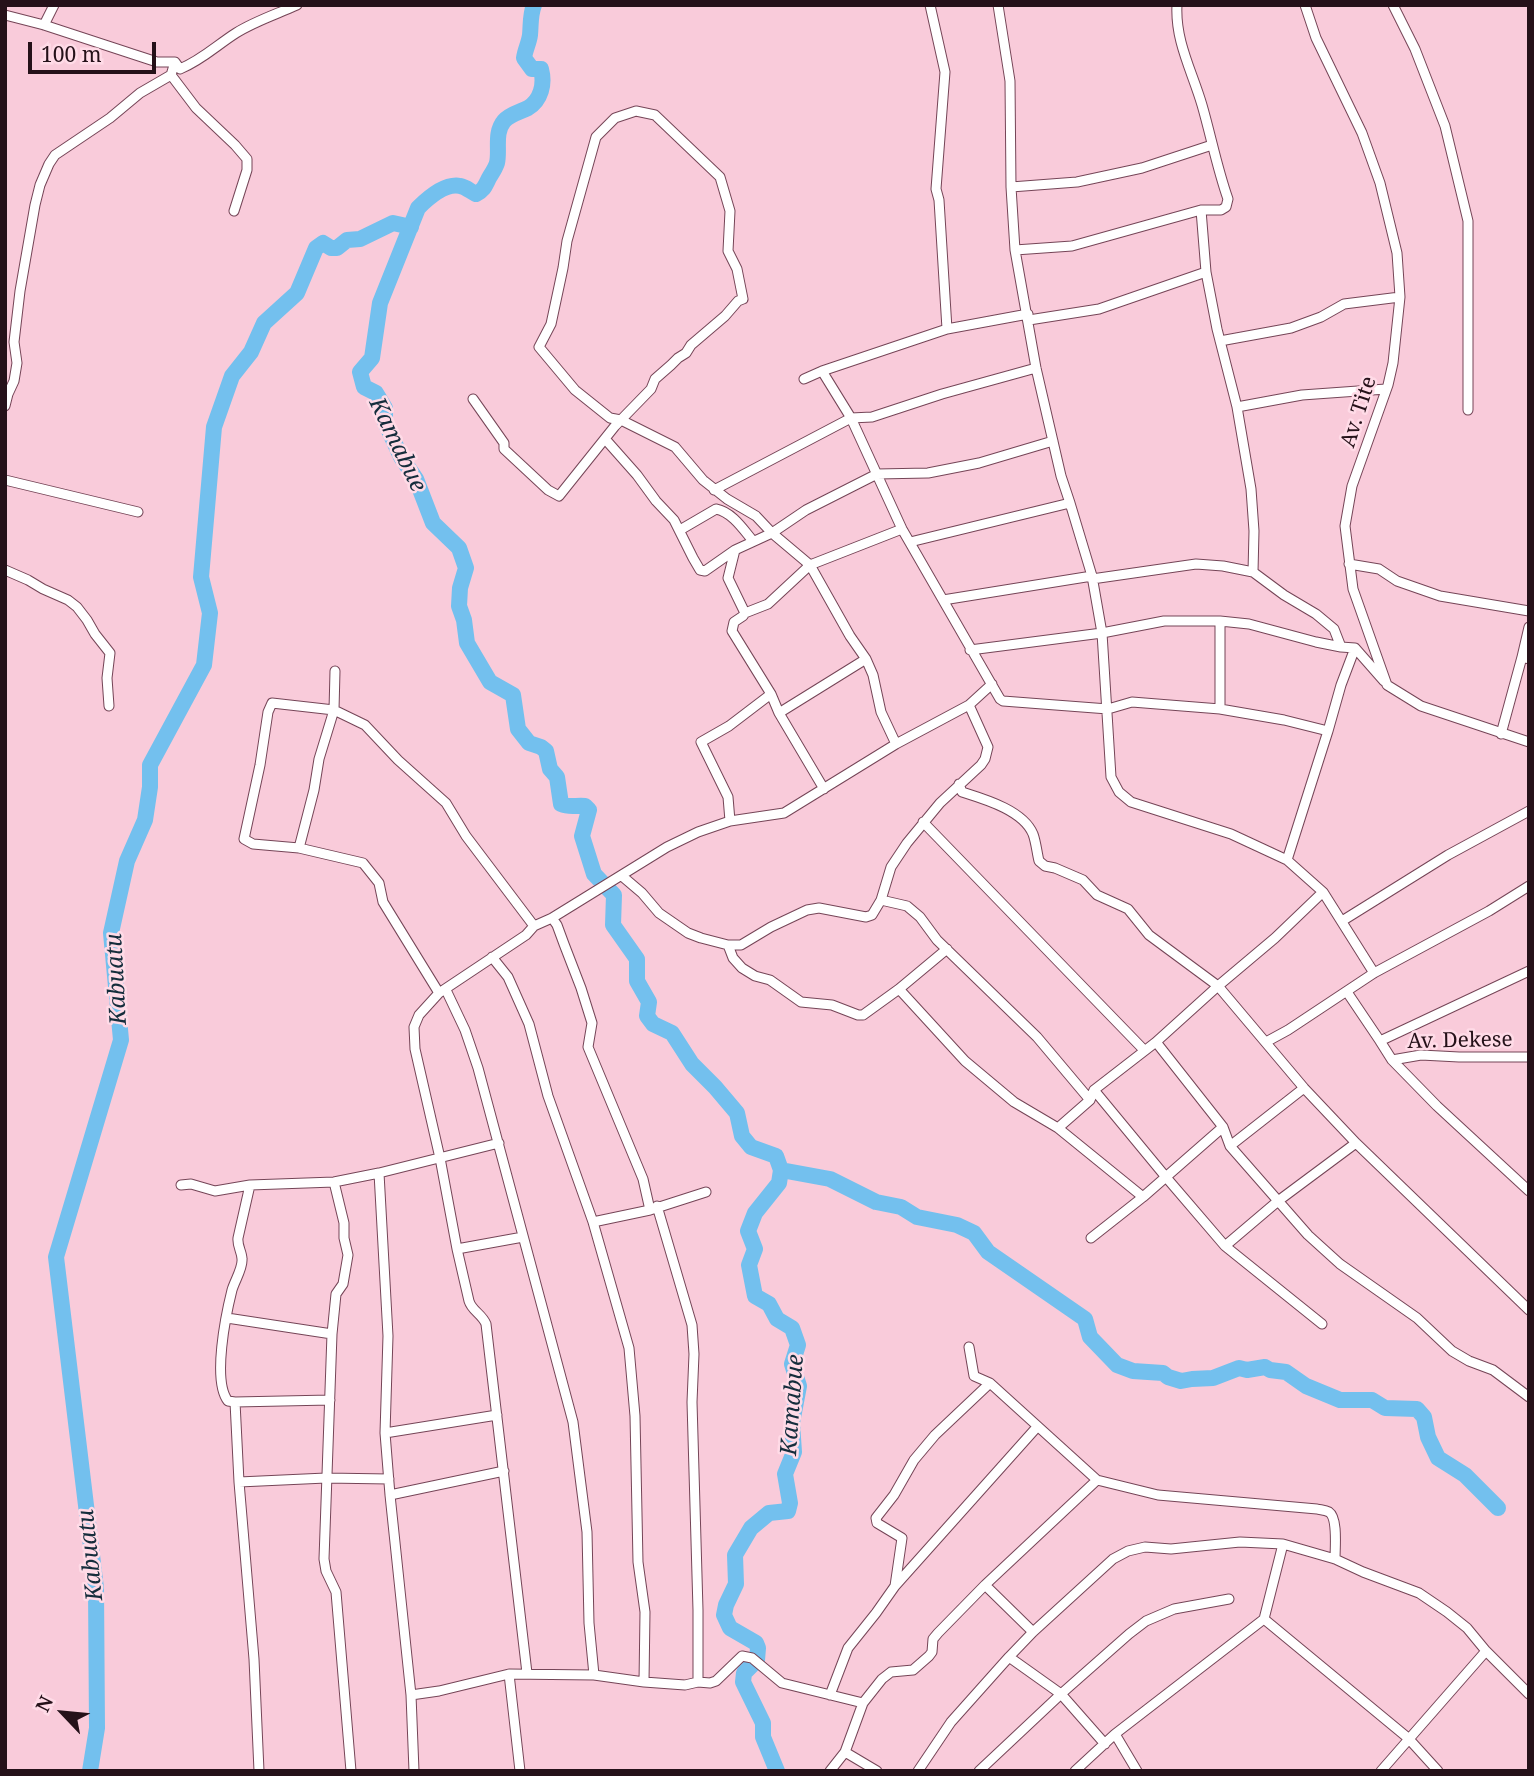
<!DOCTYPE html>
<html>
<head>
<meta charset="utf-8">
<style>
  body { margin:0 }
  #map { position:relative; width:1534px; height:1776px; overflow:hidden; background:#f9cbda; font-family:"Noto Serif",serif }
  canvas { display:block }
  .frame { position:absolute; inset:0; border:7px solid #251119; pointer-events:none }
  .north { position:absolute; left:28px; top:1678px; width:70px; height:70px; -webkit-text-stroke:5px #ffdbe7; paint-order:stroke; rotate:296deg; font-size:19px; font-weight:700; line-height:28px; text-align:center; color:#251119 }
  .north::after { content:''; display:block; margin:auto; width:24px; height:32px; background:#251119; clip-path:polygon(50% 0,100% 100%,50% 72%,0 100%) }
  .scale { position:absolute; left:28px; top:42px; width:128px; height:32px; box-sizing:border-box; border:4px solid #251119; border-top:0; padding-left:9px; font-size:21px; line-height:24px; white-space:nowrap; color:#251119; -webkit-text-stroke:5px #ffdbe7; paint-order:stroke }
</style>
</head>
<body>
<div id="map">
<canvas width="1534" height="1776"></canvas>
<div class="frame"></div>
<div class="north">N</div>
<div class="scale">100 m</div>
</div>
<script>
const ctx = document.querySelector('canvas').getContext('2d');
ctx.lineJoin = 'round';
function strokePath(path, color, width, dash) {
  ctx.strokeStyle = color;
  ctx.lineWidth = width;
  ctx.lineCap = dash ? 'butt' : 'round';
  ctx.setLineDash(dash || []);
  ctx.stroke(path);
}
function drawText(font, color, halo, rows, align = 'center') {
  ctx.font = font + ' "Noto Serif",serif';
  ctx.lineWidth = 5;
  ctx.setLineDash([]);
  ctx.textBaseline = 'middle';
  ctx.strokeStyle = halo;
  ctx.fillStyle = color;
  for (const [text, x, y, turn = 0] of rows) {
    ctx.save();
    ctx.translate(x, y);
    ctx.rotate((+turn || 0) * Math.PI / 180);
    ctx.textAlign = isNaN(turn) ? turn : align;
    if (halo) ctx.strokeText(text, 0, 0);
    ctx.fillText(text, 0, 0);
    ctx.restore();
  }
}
strokePath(new Path2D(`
  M534,5C530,15 531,25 530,35C529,43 525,50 524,58L532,69H541C545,84 541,100 528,108C520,112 510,114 504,121C494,133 500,150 497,163C495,169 492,173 489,178C485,186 484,190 476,194C470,191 466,187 460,186C445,183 428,198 418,208L380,303L372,358L360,372L364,387L376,393L385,408V422L401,457L416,479L433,523L459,548L466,568L460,588L459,606L464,620L467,643L490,682L513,695L518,729L529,743L541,747L546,751L550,769L557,777L561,804C570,808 576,805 585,806L589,810L582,836L594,874L614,895L613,925L637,959V981L649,1002L647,1016L653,1024L672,1033L692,1064L715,1087L737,1113L742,1136L751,1147L776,1156L781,1170L779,1183L755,1213L748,1231L755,1249L749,1265L755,1296L769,1304L777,1319L792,1328L798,1345L792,1364L799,1386L792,1423L794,1452L785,1474L790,1503L788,1511L769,1513L751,1528L735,1555L736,1584L726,1605L724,1615L730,1628L756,1643L758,1648L757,1660L744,1673L743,1682L763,1723V1737L777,1771
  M781,1170L830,1179L876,1202L901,1207L917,1217L957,1225L974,1233L988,1252L1085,1319L1090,1337L1117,1365L1133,1371L1163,1373L1168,1377L1181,1381L1192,1379L1213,1378L1239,1368L1247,1370L1265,1367L1270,1370L1286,1372L1306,1386L1340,1400H1372L1385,1408L1417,1409L1424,1417L1428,1437L1438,1458L1465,1475L1498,1508
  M90,1771L97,1728L96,1588L56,1257L121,1040L111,933L127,861L145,820L150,787V765L204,665L210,613L201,577L214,427L232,376L251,352L264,323L297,293L316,248L323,243L331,248H337L347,240L360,239L393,223L411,227`), '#73c0ee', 16);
const minor = new Path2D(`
  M930,5L945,72L936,189L939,200L947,329
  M998,5L1010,81L1011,187L1015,250L1036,368L1061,476L1070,503L1092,576L1102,633L1111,777L1119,792L1131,802L1231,834L1287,860L1323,892L1374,973
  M1305,5L1316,38L1362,133L1380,183L1397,253L1400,297L1393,363L1388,385L1352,486L1345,526L1353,589L1387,685L1421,706L1529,742
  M1393,5L1415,49L1445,126L1468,221V410
  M5,15L44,25L157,62H175L180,69C202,60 217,45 236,33C255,21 277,14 297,5
  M44,25L54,5
  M171,75L196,108L235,145L247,159V170L234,211
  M1011,187L1077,182L1142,168L1212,145
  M1201,210L1206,272L1217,329L1237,407L1251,489L1254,531L1253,572
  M1015,250L1072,246L1201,210H1221L1226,207L1228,199C1217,168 1211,136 1202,105C1192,71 1175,41 1177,5
  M1029,320L1099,309L1206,272
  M1220,341L1291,328L1321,317L1344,304L1400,297
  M822,371L947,329L1028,314
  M804,379L822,371L851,418L902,529L1000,699L1003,701L1108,709L1132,702L1220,709L1284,720L1328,731L1341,685L1355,648
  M473,399L504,443V449L548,490L559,496L615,426L651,389L655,379L671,365L678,358L686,353L691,345L725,316L738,301L743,299L737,269L728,251L730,211L720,177L655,115L636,111L615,118L596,137L567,241L563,268L551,324L539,347L575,390L610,418L621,420L675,447L703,480L727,499L756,516L772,533L810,565L850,636L866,659L873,675L881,712L896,744
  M5,406L8,394L14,381L17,363L14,342L20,291L35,205L40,185L49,164L55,155L110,118L140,93L171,75L175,62
  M1237,407L1302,395L1386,389
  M606,440L637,475L656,501L674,520L693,558L700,570L705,571L735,550L772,533L806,510L877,474L928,473L979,463L1053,441
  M5,480L138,512
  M714,490L851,418L872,417L942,394L1036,368
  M680,530L716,509C732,512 743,529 753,541
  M910,542L1070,503
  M735,550L728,578L745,613L743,616L734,622L732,631L771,694L779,713L824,789
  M1349,564L1379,569L1397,581L1440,596L1529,611
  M5,570L28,580L43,589L68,600L77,607L87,620L95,634L110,653L107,678L109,706
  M1092,579L1196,564L1223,566L1253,572L1284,595L1316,614L1334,629L1341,647L1355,648L1384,681
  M943,600L1092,576
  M745,613L768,604L810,565L902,529
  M1220,621V709
  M970,650L1102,633L1164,621H1220L1249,624L1316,642L1341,647
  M1522,657L1529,627
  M779,713L866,659
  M1501,734L1522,657L1529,659
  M959,784L962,792C984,799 1023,810 1033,834C1036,842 1037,853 1039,861L1045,866L1055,868L1083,880L1097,895L1128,909L1149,935L1218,986L1304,1088L1356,1143L1529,1310
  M730,821L728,797L701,742L729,726L771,694
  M923,822L1144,1050
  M299,848L314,790L319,759L334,710L335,671
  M1287,860L1328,731
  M622,876L642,893L659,913L688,933L701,938L728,945H741L771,927L807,910L819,908L866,917L872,915L881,900L907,906L920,917L937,940L1037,1037L1090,1100
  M881,900L891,867L907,843L940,803L981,765L985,759L988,747L969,705
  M552,918L557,925L564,944L581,988L592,1023L588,1047L643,1179L650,1210
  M1342,921L1448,855L1529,811
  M728,945L733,958L742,968L755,976L770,980L801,1002L832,1005L858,1015H863L899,989L947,949
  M492,957L508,977L529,1024L548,1096L593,1222L629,1348L635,1416L638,1562L645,1612L644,1682
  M899,989L965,1061L1014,1102L1058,1128L1143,1197
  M446,990L465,1030L478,1068L573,1422L587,1532L589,1623L594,1675
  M1347,992L1380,1041L1392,1060L1437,1106L1529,1191
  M439,993L383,902L379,883L363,863L299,848L253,844L244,839L260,765L268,712L272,703L334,710L365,725L398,760L446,803L466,836L534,926
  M1380,1041L1529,971
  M1156,1042L1223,1127L1230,1146L1308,1235L1340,1264L1417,1318L1452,1351L1469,1361L1493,1370L1529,1397
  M1266,1042L1288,1030L1374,973L1489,911L1529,886
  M1392,1060L1421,1055L1459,1057H1529
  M1094,1090L1165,1176L1225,1246L1322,1324
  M1058,1128L1090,1100L1094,1090L1156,1042L1218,986L1275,938L1323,892
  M1230,1146L1304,1088
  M379,1173L388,1336L385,1433L390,1495L411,1695L414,1771
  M334,1182L344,1223V1238L348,1255L343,1284L336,1294L332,1334L324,1559L326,1571L336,1592L351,1771
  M181,1185L191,1184L215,1191L250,1185L334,1182L379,1173L499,1143
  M250,1185L238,1238C237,1246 242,1252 242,1259C243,1268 235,1280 232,1290C226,1314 212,1381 228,1401L235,1402L330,1400
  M657,1206L692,1325L694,1354L692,1402L698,1610V1682
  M593,1222L650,1210L706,1192
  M1091,1238L1143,1197L1223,1127
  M1225,1246L1278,1201L1356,1143
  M457,1249L523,1237
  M227,1318L332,1334
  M969,1347L974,1376L990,1383L1097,1480L1158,1495L1317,1509C1321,1510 1325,1510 1329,1512C1338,1518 1335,1548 1335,1559
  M235,1402L239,1482L254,1659L259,1771
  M385,1433L497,1415
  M239,1482L326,1478L389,1479
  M390,1495L504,1471
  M985,1585L1033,1632
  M895,1586L902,1538L877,1523L876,1518L894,1495L914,1460L935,1435L990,1383
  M1264,1619L1408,1738L1438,1771
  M1009,1657L1061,1694L1105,1744
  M527,1673L486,1324C482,1314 472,1311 469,1301L457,1249L440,1158L415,1049L414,1027L419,1015L439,993L526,935L534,926L552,918L667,847L698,832L730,821L784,813L896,744L969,705L992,684
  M509,1674L594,1675L644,1682L685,1685L698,1682L710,1683L716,1681L742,1656L752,1658L782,1683L863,1703
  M411,1695L439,1691L509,1674L520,1771
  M830,1695L848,1648L876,1613L895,1586L1037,1427
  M1115,1734L1137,1771
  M845,1752L877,1771
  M830,1771L845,1752L863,1703L882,1679L891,1672L913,1670L929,1656L932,1652L933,1639L938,1633L985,1585L1097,1480
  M918,1771L951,1722L1009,1657L1033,1632L1113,1559L1128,1551L1145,1547L1171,1549L1240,1542L1283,1544L1335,1559L1363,1572L1419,1593L1447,1612L1467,1628L1486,1651L1529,1694
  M979,1771L1061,1694L1129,1634L1146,1621L1174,1609L1229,1599
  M1075,1771L1115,1734L1264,1619L1283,1544
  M1381,1771L1486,1651`);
strokePath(minor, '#754557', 11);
strokePath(minor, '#fff', 9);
drawText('21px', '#251119', '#ffdbe7', [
  ["Av. Tite",1359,412,-72],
  ["Av. Dekese",1460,1041,-1]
]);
drawText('italic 23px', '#152d3c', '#ffdbe7', [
  ["Kamabue",397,445,64],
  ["Kabuatu",117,979,-93],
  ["Kamabue",793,1405,-86],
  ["Kabuatu",91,1555,-96]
]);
</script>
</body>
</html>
